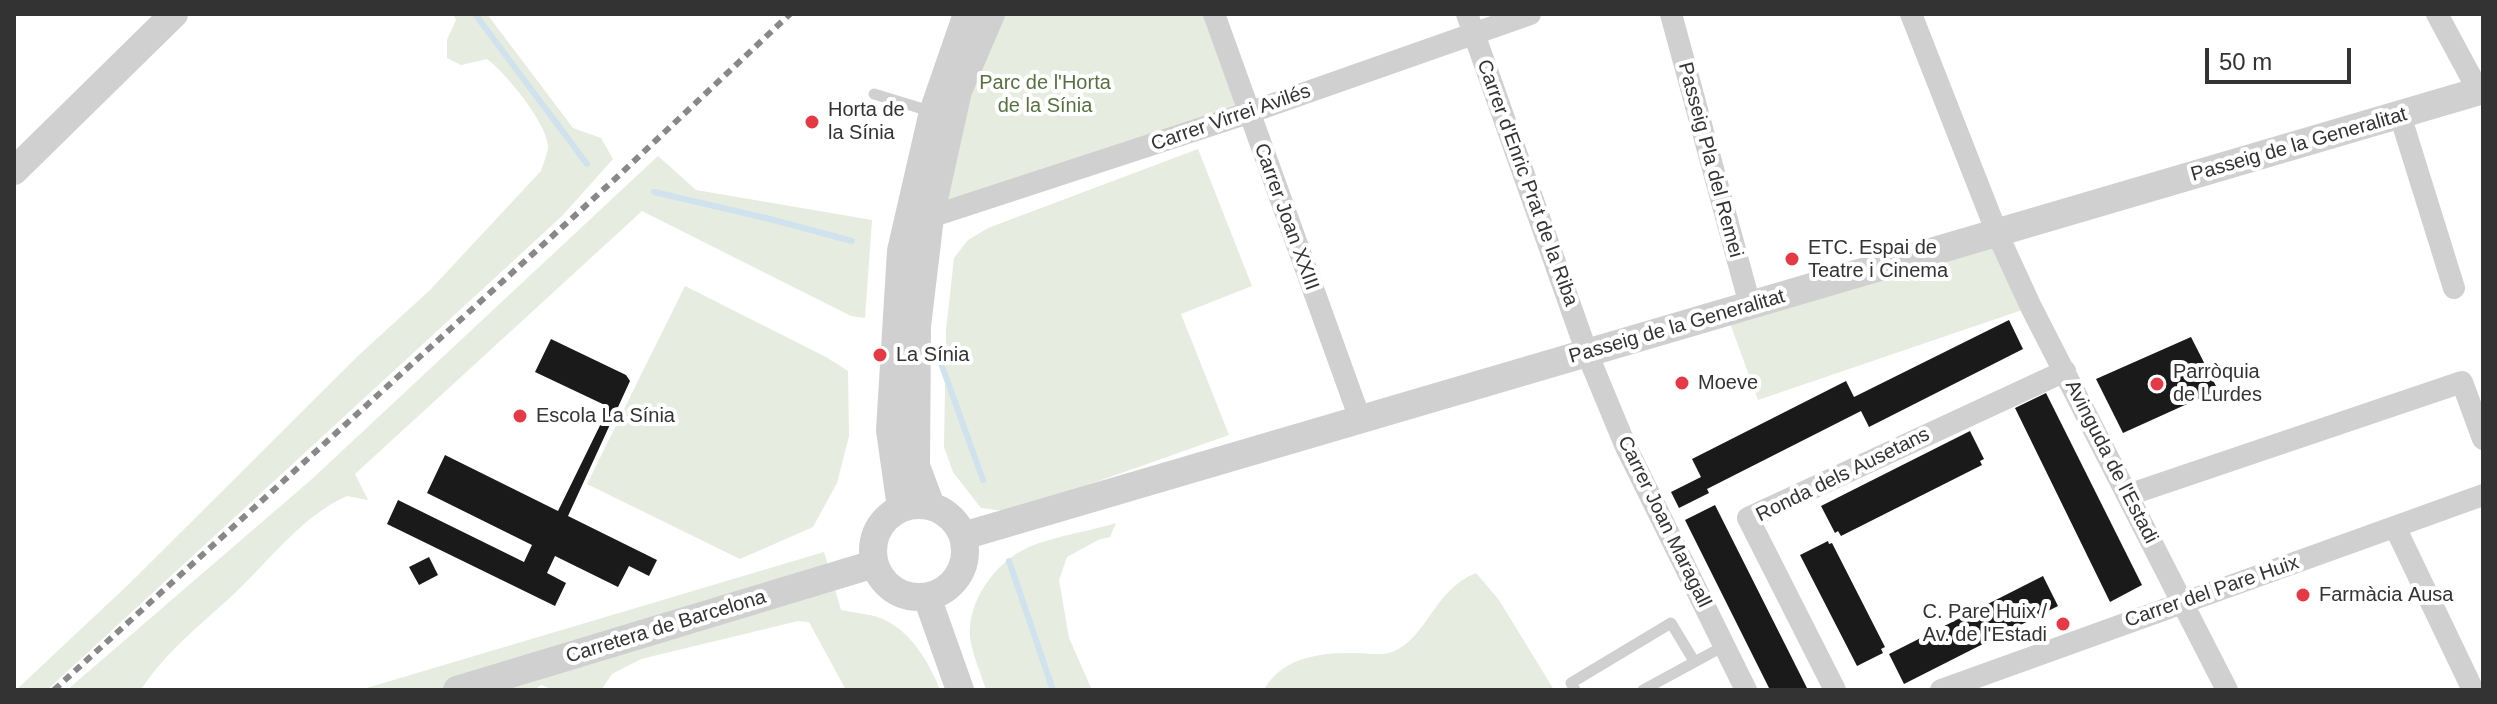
<!DOCTYPE html>
<html>
<head>
<meta charset="utf-8">
<style>
  body { margin:0 }
  #map { position:relative; width:2497px; height:704px; overflow:hidden; background:#fff; font-family:Helvetica,sans-serif }
  canvas { display:block }
  .frame { position:absolute; inset:0; border:16px solid #333; pointer-events:none }
  .scale { position:absolute; left:2205px; top:48px; width:146px; height:36px; box-sizing:border-box; border:4px solid #333; border-top:0; padding-left:10px; font-size:24px; line-height:28px; white-space:nowrap; color:#333; -webkit-text-stroke:6px #fff; paint-order:stroke }
</style>
</head>
<body>
<div id="map">
<canvas width="2497" height="704"></canvas>
<div class="frame"></div>
<div class="scale">50 m</div>
</div>
<script>
const ctx = document.querySelector('canvas').getContext('2d');
ctx.lineJoin = 'round';
function fillPath(path, color) {
  ctx.fillStyle = color;
  ctx.fill(path, 'evenodd');
}
function strokePath(path, color, width, dash) {
  ctx.strokeStyle = color;
  ctx.lineWidth = width;
  ctx.lineCap = dash ? 'butt' : 'round';
  ctx.setLineDash(dash || []);
  ctx.stroke(path);
}
function drawText(font, color, halo, rows, align = 'center') {
  ctx.font = font + ' Helvetica,sans-serif';
  ctx.lineWidth = 8;
  ctx.setLineDash([]);
  ctx.textBaseline = 'middle';
  ctx.strokeStyle = halo;
  ctx.fillStyle = color;
  for (const [text, x, y, turn = 0] of rows) {
    ctx.save();
    ctx.translate(x, y);
    ctx.rotate((+turn || 0) * Math.PI / 180);
    ctx.textAlign = isNaN(turn) ? turn : align;
    if (halo) ctx.strokeText(text, 0, 0);
    ctx.fillText(text, 0, 0);
    ctx.restore();
  }
}
fillPath(new Path2D(`
  M453,14H487L573,128L601,138L613,159L562,216L47,690H16L130,583L360,354L430,290L541,171C543,164 548,153 548,146C547,123 505,72 487,59L461,65L447,58V40L456,20Z
  M991,14H1214L1248,113L930,217Z
  M1198,149L1252,286L1181,314L1229,435L1011,512L981,508L953,472L944,447L946,330L954,258L968,240L988,228Z
  M658,156L696,190L872,220L865,318L851,316L642,211L355,474L368,500L347,496C304,515 273,556 240,588C204,623 168,648 141,690H67L312,479Z
  M1997,233L2031,307L1758,400L1726,312Z
  M685,286L826,357L848,371L849,436L837,483L813,527L740,559L587,484Z
  M1116,523L1110,537L1098,540L1067,557L1059,580L1069,638L1092,690H986C981,673 972,654 970,637C967,601 996,562 1027,548C1051,537 1090,531 1116,523Z
  M824,552L841,610C855,613 873,614 885,620C912,633 930,664 940,690H846L809,622L798,621L641,659L612,674L601,690H554L541,685L534,690H360Z
  M1476,573L1499,600L1554,690H1264C1281,657 1322,652 1356,653C1367,653 1381,656 1392,652C1427,639 1433,590 1476,573Z`), '#e6ecdf');
strokePath(new Path2D(`
  M475,14L587,164
  M654,192L770,219L852,241
  M942,366L983,480
  M1009,561L1053,690`), '#cfe2ee', 6);
fillPath(new Path2D(`
  M2009,320L2023,349L1869,427L1861,411L1707,489L1709,493L1679,508L1671,492L1701,477L1692,459L1846,381L1854,397Z
  M2191,337L2218,390L2123,433L2096,379Z
  M551,339L626,375L630,381L568,516L657,560L649,576L629,566L618,587L555,556L547,573L566,583L555,606L387,524L398,500L524,562L532,545L427,493L445,455L558,511L609,407L535,372Z
  M2046,393L2142,585L2110,602L2015,408Z
  M1970,431L1984,459L1980,461L1982,465L1841,536L1838,531L1835,533L1821,506Z
  M1715,505L1808,690H1770L1685,520Z
  M1828,541L1829,544L1832,543L1885,647L1881,649L1883,653L1857,666L1800,555Z
  M429,557L438,575L419,585L409,567Z
  M2043,576L2058,606L1904,684L1889,654Z`), '#1a1a1a');
strokePath(new Path2D(`
  M874,94L933,112
  M1575,690L1571,683L1671,623L1694,661
  M1643,690L1724,646`), '#d0d0d0', 11);
strokePath(new Path2D(`
  M1214,14L1360,419
  M1467,14L1587,353L1626,447L1746,690
  M1671,14L1750,305
  M1911,14L1997,233L2031,307L2227,690
  M2437,14L2479,92
  M2400,115L2454,288
  M930,217L1248,113L1530,14
  M2128,495L2462,382L2483,439
  M2395,527L2473,690
  M1835,690L1748,518L2065,371
  M1941,690L2483,495`), '#d0d0d0', 22);
strokePath(new Path2D(`
  M14,171L174,14
  M873 551a46 46 0 1 1 92 0a46 46 0 1 1-92 0Z
  M931,506L916,466L917,326L930,217L958,91L991,14
  M901,508L890,430L901,251L933,112L967,14
  M963,536L2483,90
  M927,597L960,690
  M457,690L874,564`), '#d0d0d0', 28);
strokePath(new Path2D(`
  M54,690L615,179L790,14`), '#888', 6, [8, 6]);
for (const [x, y, r, color] of [
  [812,122,8,"#e63946"],
  [1792,259,8,"#e63946"],
  [880,355,8,"#e63946"],
  [1682,383,8,"#e63946"],
  [2157,384,8,"#e63946"],
  [520,416,8,"#e63946"],
  [2303,595,8,"#e63946"],
  [2063,624,8,"#e63946"]
]) {
  const dot = new Path2D();
  dot.arc(x, y, r, 0, 2 * Math.PI);
  ctx.fillStyle = color;
  ctx.fill(dot);
  strokePath(dot, '#fff', 3);
}
drawText('20px', '#56703f', '#fff', [
  ["Parc de l'Horta",1045,83],
  ["de la Sínia",1045,106]
]);
drawText('20px', '#333', '#fff', [
  ["Horta de",828,110],
  ["la Sínia",828,133],
  ["ETC. Espai de",1808,248],
  ["Teatre i Cinema",1808,271],
  ["La Sínia",896,355],
  ["Parròquia",2173,372],
  ["de Lurdes",2173,395],
  ["Moeve",1698,383],
  ["Escola La Sínia",536,416],
  ["Farmàcia Ausa",2319,595],
  ["C. Pare Huix /",2047,612,"right"],
  ["Av. de l'Estadi",2047,635,"right"]
], 'left');
drawText('20px', '#333', '#fff', [
  ["Carrer Virrei Avilés",1231,118,-19],
  ["Passeig de la Generalitat",2299,145,-16],
  ["Passeig Pla del Remei",1710,160,75],
  ["Carrer d'Enric Prat de la Riba",1527,183,70],
  ["Carrer Joan XXIII",1286,217,70],
  ["Passeig de la Generalitat",1677,327,-16],
  ["Avinguda de l'Estadi",2111,462,63],
  ["Ronda dels Ausetans",1843,475,-26],
  ["Carrer Joan Maragall",1664,522,64],
  ["Carrer del Pare Huix",2212,592,-19],
  ["Carretera de Barcelona",666,627,-17]
]);
</script>
</body>
</html>
